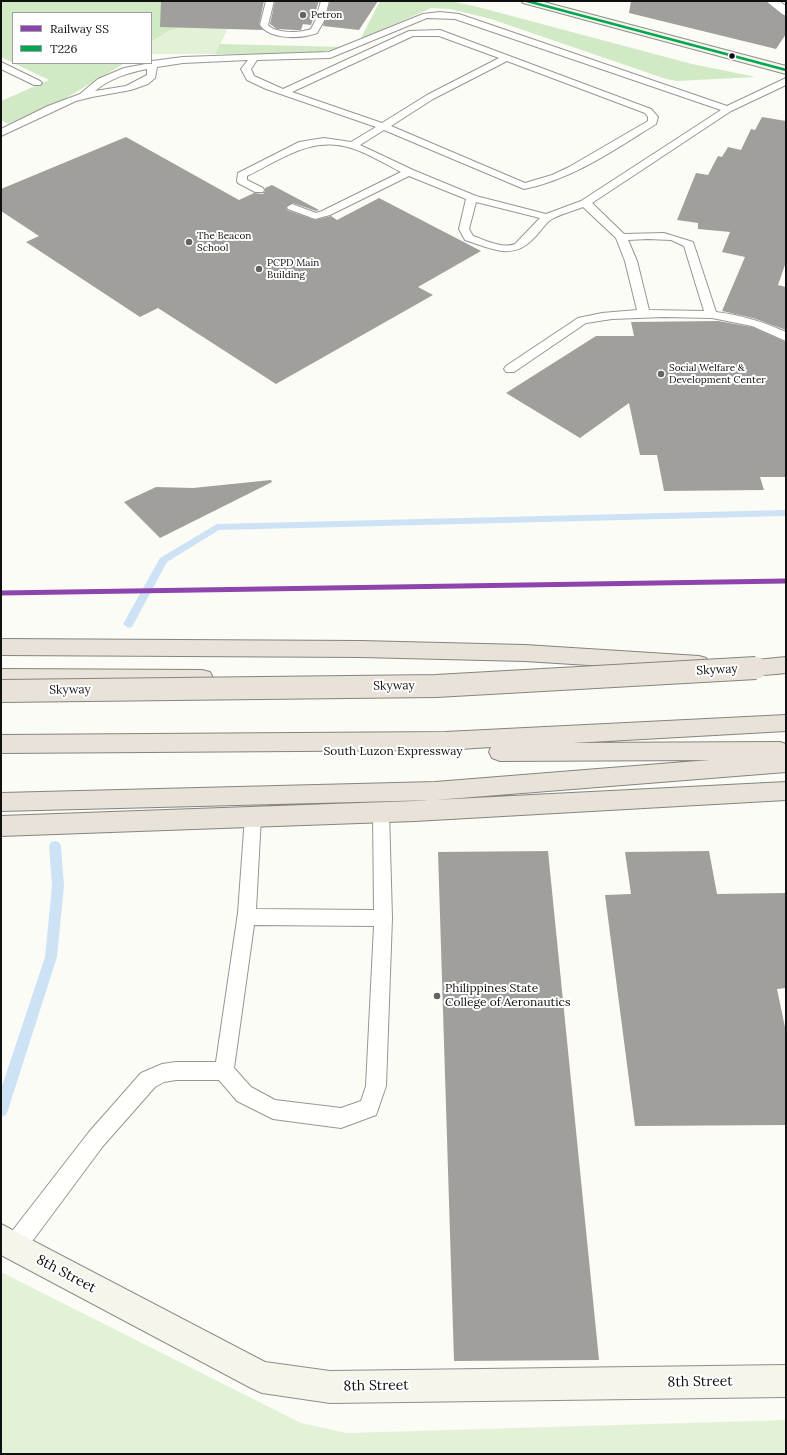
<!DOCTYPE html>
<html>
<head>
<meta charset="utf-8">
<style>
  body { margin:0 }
  #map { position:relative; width:787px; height:1455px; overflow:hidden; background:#fcfcf7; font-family:Lora,serif }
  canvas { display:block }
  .frame { position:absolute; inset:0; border:2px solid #101010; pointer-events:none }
  .legend { position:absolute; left:12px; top:12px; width:140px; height:52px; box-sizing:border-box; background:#fff; border:1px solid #9f9f9f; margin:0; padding:5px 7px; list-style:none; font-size:12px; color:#101010 }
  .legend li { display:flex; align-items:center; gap:8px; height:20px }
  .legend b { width:20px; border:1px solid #9f9f9f }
</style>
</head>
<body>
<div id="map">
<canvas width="787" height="1455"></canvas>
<div class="frame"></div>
<ul class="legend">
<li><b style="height:5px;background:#8e44ad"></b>Railway SS</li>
<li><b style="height:5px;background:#00a651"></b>T226</li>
</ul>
</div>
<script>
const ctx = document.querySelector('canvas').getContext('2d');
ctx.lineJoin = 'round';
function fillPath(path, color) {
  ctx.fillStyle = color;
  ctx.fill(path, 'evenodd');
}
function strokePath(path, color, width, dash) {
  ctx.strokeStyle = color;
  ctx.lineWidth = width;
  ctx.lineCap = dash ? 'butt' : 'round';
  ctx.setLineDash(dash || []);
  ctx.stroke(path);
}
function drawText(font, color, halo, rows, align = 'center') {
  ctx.font = font + ' Lora,serif';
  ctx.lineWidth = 4;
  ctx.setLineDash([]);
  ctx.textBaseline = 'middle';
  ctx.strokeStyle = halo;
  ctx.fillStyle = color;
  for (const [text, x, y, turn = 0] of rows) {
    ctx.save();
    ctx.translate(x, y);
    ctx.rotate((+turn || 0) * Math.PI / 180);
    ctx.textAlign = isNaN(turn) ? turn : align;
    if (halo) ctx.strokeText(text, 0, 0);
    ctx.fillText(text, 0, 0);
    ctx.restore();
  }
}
fillPath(new Path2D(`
  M183,26L228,29L215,54H151V42L169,31Z
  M1,1272L301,1423L347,1433L786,1420V1454H1Z`), '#e3f2d7');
fillPath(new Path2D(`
  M1,1H221L183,26L169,31L151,42V13H13V63H125L61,101L8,124L1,120V101L49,80L1,57Z
  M380,1H451L478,7L692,64L756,77L677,81L666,79L491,19L450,9L431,8L360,40Z
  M220,44L348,47C304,57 259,54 215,54Z`), '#d2e9c6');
fillPath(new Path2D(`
  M786,510V516L219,530L167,562L132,627L128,628L123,624L160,558L217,524Z
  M55,841L59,842L61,846L64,886L57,957L8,1110L6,1115L1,1117V1089L45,957L52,886L49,846L51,842Z`), '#cee2f6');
fillPath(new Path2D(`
  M161,1H264L259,25L263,30L160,27Z
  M275,1H319L311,25L303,24L301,30H295L277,29L270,24Z
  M330,1H378L359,30L323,26Z
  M631,1H765L786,17V34L776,49L629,13Z
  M762,117L786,121V262L778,285L786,287V330L753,318L722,311L745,257L722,252L730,232L698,229V223L677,220L696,173L708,175L718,156L722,157L728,147L741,150L751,129L755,130Z
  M126,137L239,200L254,193L263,194L265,191V188L272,185L319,210L316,211L293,203L286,207L287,210L315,220L331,216L337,220L379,198L481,251L418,287L433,295L276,384L158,308L140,317L26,242L39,236L1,211V189Z
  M718,321L752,327L786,342V477H760L764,490L664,491L657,455H640L629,403L580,438L506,393L596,336H634L631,322Z
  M271,480L272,482L160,538L124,502L156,487L193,488Z
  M548,851L599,1360L454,1361L438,852Z
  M709,851L717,894L786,893V988L777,989L786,1032V1125L635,1126L605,895L631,894L625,852Z`), '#a09f9c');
const lane = new Path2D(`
  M266,1H274L268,25C276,34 300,33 311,29L315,21L321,1H329L324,21L317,33C301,39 270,40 260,25Z
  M440,12L459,14L727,106L786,78V85L731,111L592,203L624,234L664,233L693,242L716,312C741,315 764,322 786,332V341L752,326L712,318L664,317L612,319L586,323L514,372H506L504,369L506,366L578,318L602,313L637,310L625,261L616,238L583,207C573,211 561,214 552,219C545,223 539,234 533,239C512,261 490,248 465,240L459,229L466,199L409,176L330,215L315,219L288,209L287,207L292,204L316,213L322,211L401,172C385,164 368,153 351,148C312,135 280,160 247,176V180L263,188L264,190L263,192H255L238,183L237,181L238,173L299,142L324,138L351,142L376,127L266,89L247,80L241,69L248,60L183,63L157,67L155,78L148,84L131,90L92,97L76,101L1,136V129L48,106L80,94L98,79L124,68L151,63L152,61L183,57L329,52L423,14ZM427,18L455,19L721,110L581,201L546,214L476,196L413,170L360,145L384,130L524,189C573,179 614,150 656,124L658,117L651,109L440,30L409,31L283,89L254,76L251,69L257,60L330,58ZM413,36H439L499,58L427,95L382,123L292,92ZM507,61L645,113L648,117V121L569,167L552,175L525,183L391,126L433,99ZM147,69V75L126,86L95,91C110,78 128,73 147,69ZM476,202L540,218L515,244C502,249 485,240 473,236L469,229ZM648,239L671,240L684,246L704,311L649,310L637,261L628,240Z
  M1,62L40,81L42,83L40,85H34L1,69Z
  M381,805L387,807L389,812L392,918L386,1086L376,1115L341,1128L273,1119L237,1101L219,1080H176L164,1082L155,1087L103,1146L22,1255L14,1258L6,1255L3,1247L6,1239L89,1132L141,1073L162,1064L176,1062H216L238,913L245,817L247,812L253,810L259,812L261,817L256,909L374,910L373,812L375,807ZM254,925L374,926L366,1086L361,1101L341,1108L275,1100L251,1087L234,1068Z`);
const street = new Path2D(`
  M766,1H779L786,6V16L782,14Z`);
const secondary = new Path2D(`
  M521,1H540L786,66V74L523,3Z
  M1,1224L265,1362L330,1371L786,1365V1397L330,1403L262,1393L251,1388L1,1255Z`);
const highway = new Path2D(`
  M1,639L360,641L525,645L699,656L706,658L710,664L706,670L699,672L525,661L360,657L1,655Z
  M786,657V673C767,675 748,677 730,672L726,666L730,660L737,658L756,660Z
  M1,669L202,670L210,672L213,678L210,684L202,686L1,685Z
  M786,715V731L572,743L780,742L786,744V772L435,800L1,811V793L435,782L710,760L500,761L492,758L489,752L491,747L445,750L1,753V735L445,732Z
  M786,782V800L415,821L1,836V816L415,801Z`);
strokePath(lane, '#969694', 2);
strokePath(street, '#969694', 2);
strokePath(secondary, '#8d8d8b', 2);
strokePath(highway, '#848481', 2);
fillPath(lane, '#fffffe');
fillPath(street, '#fffffe');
fillPath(secondary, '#f5f5ec');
fillPath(highway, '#e9e2d8');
const highwayBridge = new Path2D(`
  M1,691L436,686L756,668`);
strokePath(highwayBridge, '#848481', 24, []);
strokePath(highwayBridge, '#e9e2d8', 22);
strokePath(new Path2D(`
  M527,1L786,70`), '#00a651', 2.5);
strokePath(new Path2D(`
  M1,593L786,581`), '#8e44ad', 5);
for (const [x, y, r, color] of [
  [303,15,4,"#636361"],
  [732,56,3.5,"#101010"],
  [189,242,4,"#636361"],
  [259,269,4,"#636361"],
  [661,374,4,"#636361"],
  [437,996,4,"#636361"]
]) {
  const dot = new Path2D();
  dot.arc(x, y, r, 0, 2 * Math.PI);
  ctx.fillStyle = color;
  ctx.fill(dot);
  strokePath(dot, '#fff', 1.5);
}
drawText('10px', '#101010', '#fff', [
  ["Petron",311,15],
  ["The Beacon",197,236],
  ["School",197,248],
  ["PCPD Main",267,263],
  ["Building",267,275],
  ["Social Welfare &",669,368],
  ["Development Center",669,380]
], 'left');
drawText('12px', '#101010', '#fff', [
  ["Skyway",717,670,-3],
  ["Skyway",394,686,-1],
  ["Skyway",70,690,-1],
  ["South Luzon Expressway",393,752]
]);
drawText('12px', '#101010', '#fff', [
  ["Philippines State",445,989],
  ["College of Aeronautics",445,1003]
], 'left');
drawText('14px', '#101010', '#fff', [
  ["8th Street",66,1274,28],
  ["8th Street",700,1382,-1],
  ["8th Street",376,1386,-1]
]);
</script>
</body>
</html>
